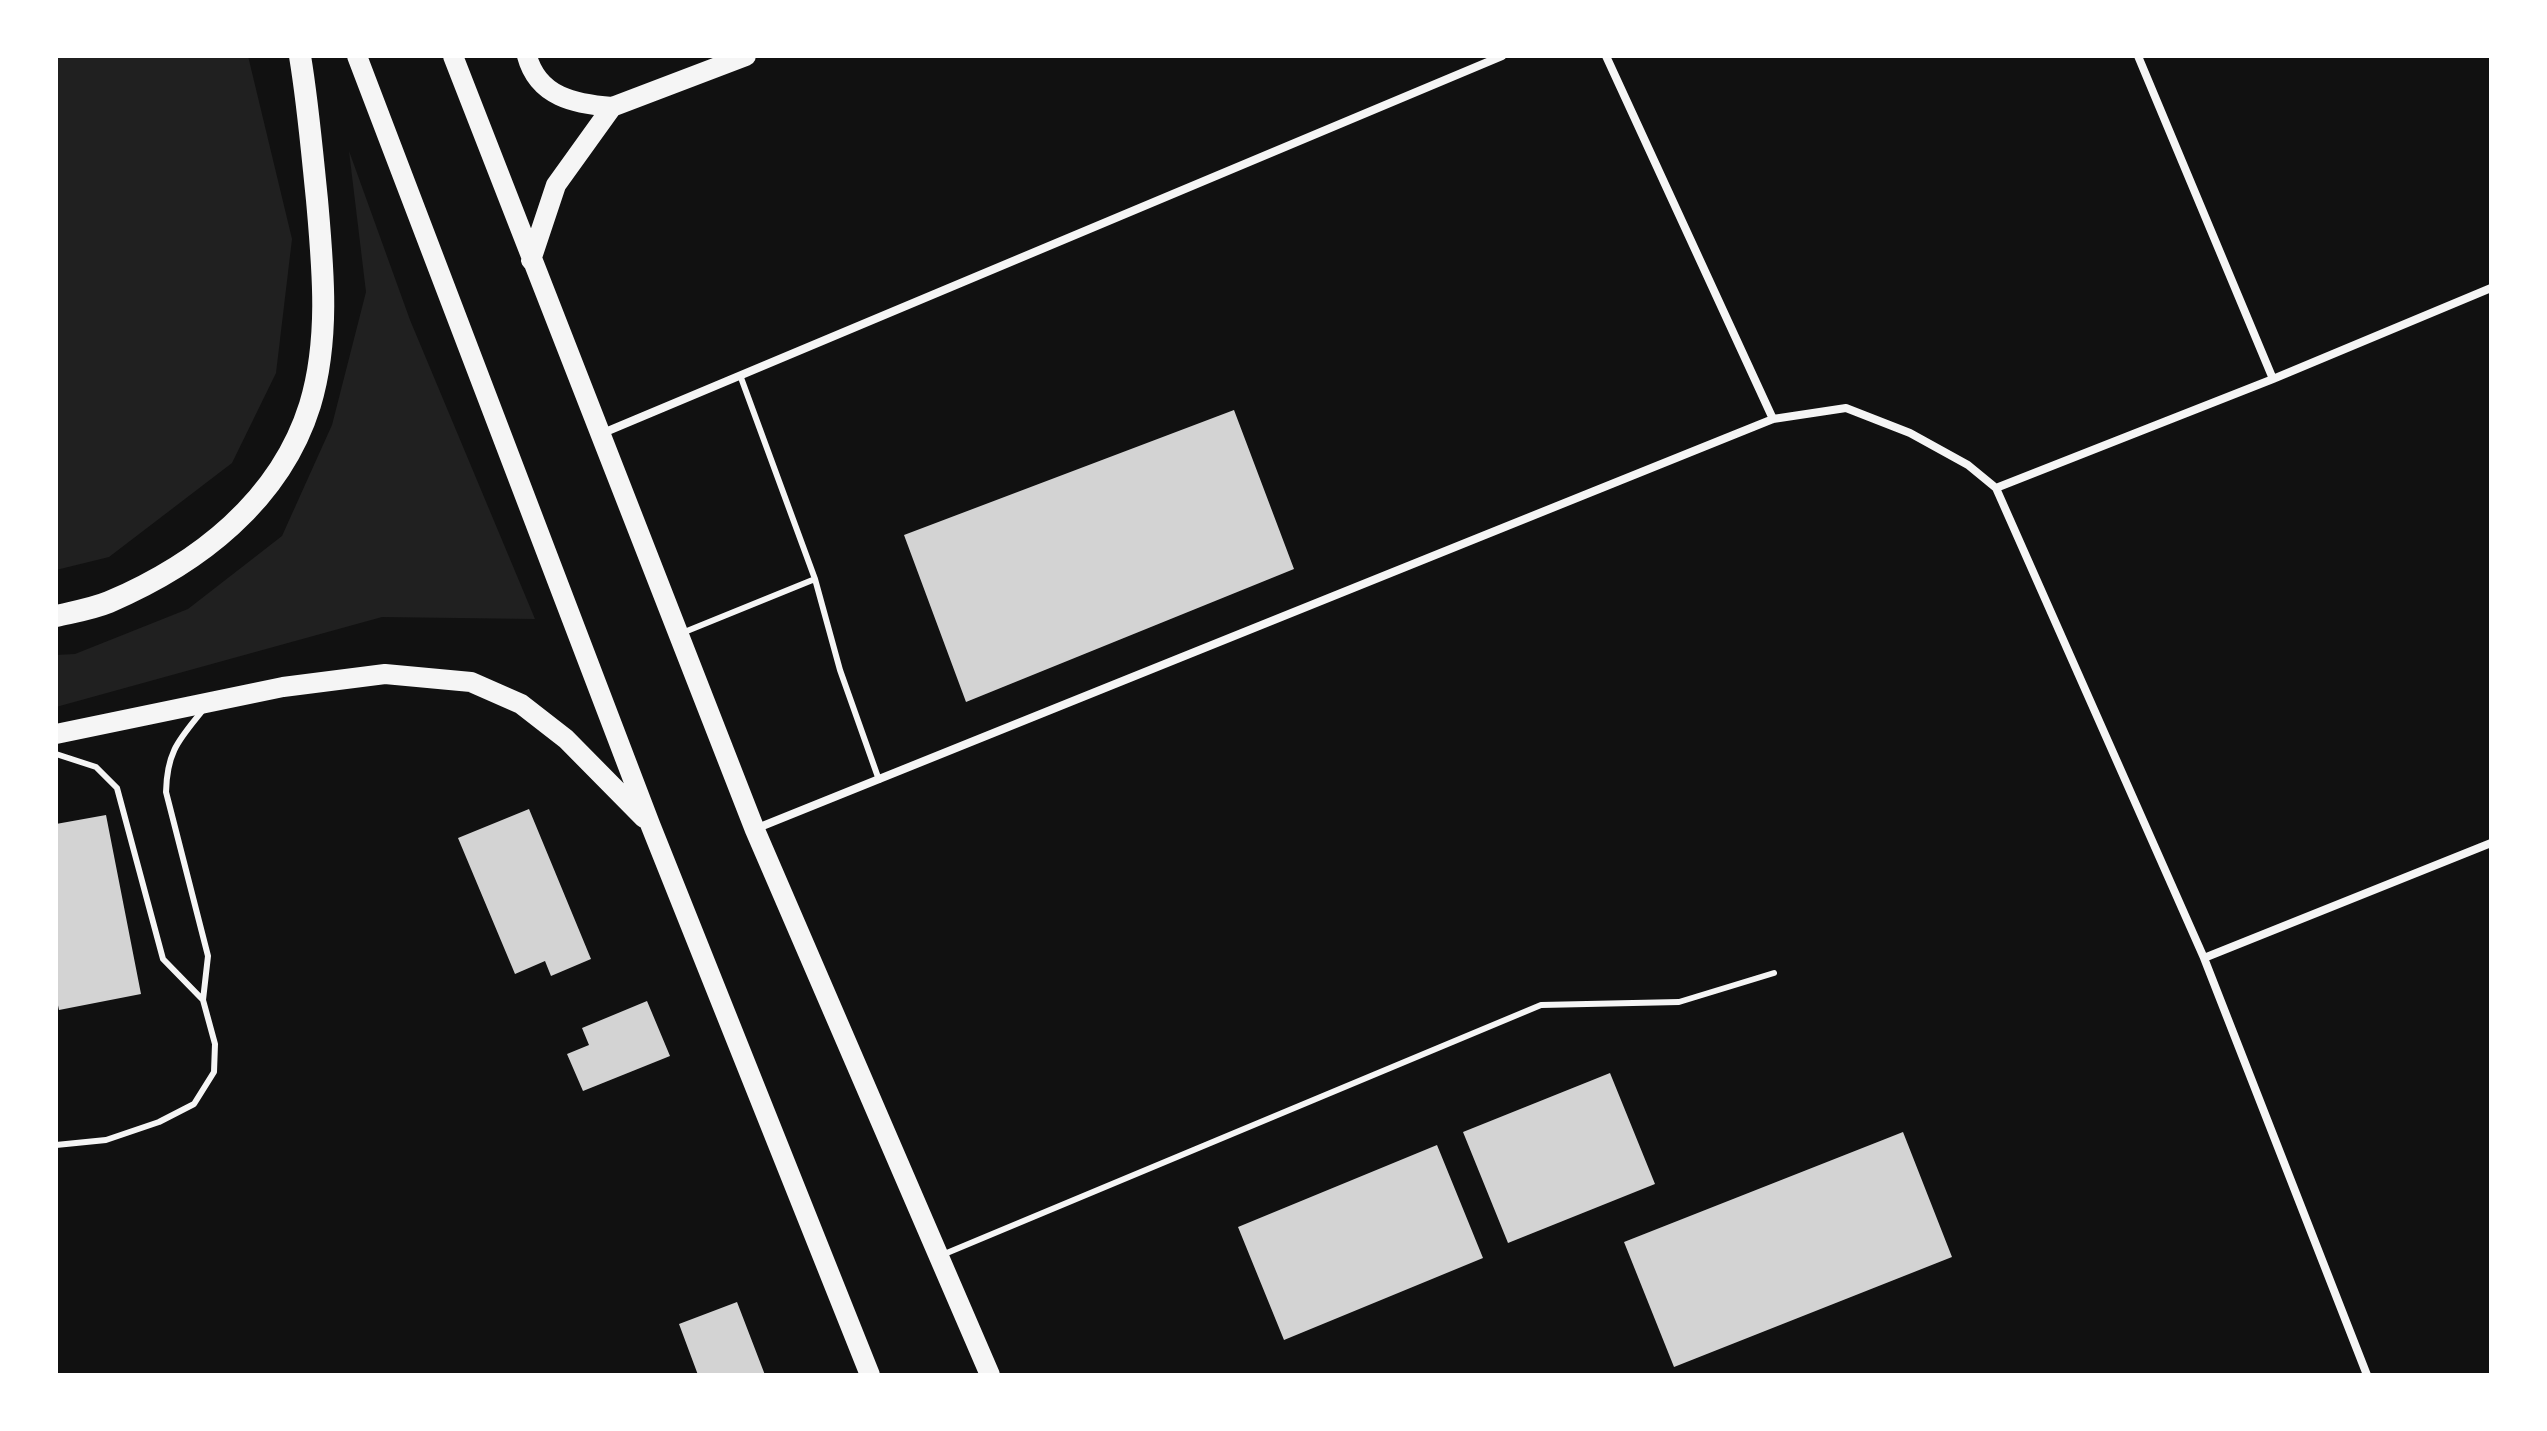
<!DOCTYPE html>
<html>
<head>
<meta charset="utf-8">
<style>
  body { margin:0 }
  #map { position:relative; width:2547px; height:1431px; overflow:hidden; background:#111; font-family:Lato,sans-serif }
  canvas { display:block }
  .frame { position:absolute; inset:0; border:58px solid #fff; pointer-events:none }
</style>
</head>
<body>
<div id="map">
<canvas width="2547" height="1431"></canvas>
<div class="frame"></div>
</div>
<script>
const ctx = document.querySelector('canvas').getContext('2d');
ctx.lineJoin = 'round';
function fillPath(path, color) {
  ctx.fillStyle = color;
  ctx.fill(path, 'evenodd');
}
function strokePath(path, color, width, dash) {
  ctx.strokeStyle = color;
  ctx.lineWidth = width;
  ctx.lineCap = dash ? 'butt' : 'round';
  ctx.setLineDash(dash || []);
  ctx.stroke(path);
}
fillPath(new Path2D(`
  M56,56H248L292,239L276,373L232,463L109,557L56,570Z
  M349,151L410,320L535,619L382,617L56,707V655L75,654L188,609L282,536L332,425L366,292Z`), '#202020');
fillPath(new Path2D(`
  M1234,410L1294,569L966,702L904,535Z
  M529,809L591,959L551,976L545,961L515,974L458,838Z
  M106,815L141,994L59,1010L56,996V824Z
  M647,1001L670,1056L583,1091L567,1054L589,1045L582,1028Z
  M1610,1073L1655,1184L1508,1243L1463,1132Z
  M1903,1132L1952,1257L1674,1367L1624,1242Z
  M1437,1145L1483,1258L1284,1340L1238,1227Z
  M737,1302L765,1375H698L679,1324Z`), '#d3d3d3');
strokePath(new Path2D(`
  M740,375L815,579L840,670L879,780
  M682,633L815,579
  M56,754L96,767L117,788L163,959L203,1000
  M56,1145L106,1140L159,1122L194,1104L214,1072L215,1044L203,1000L208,956L166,792C167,751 179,740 203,710
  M942,1255L1541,1005L1679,1002L1774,973`), '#f5f5f5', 6);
strokePath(new Path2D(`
  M1606,56L1773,419
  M2138,56L2273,379
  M603,433L1502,56
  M1996,488L2273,379L2491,288
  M755,829L1773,419L1846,408L1910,433L1968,465L1996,488L2204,958L2367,1375
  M2204,958L2491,843`), '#f5f5f5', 8);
strokePath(new Path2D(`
  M357,56L650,824L870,1375
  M453,56L755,830L990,1375
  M527,56C538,97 575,104 612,107
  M531,260L556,185L612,107L746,56
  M56,734L283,687L385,674L471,682L521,704L566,739L644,818`), '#f5f5f5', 20);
strokePath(new Path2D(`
  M56,616C73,612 92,609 109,602C198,564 280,501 310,405C330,339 323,268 317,200C312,152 308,104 300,56`), '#f5f5f5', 22);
</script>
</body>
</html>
